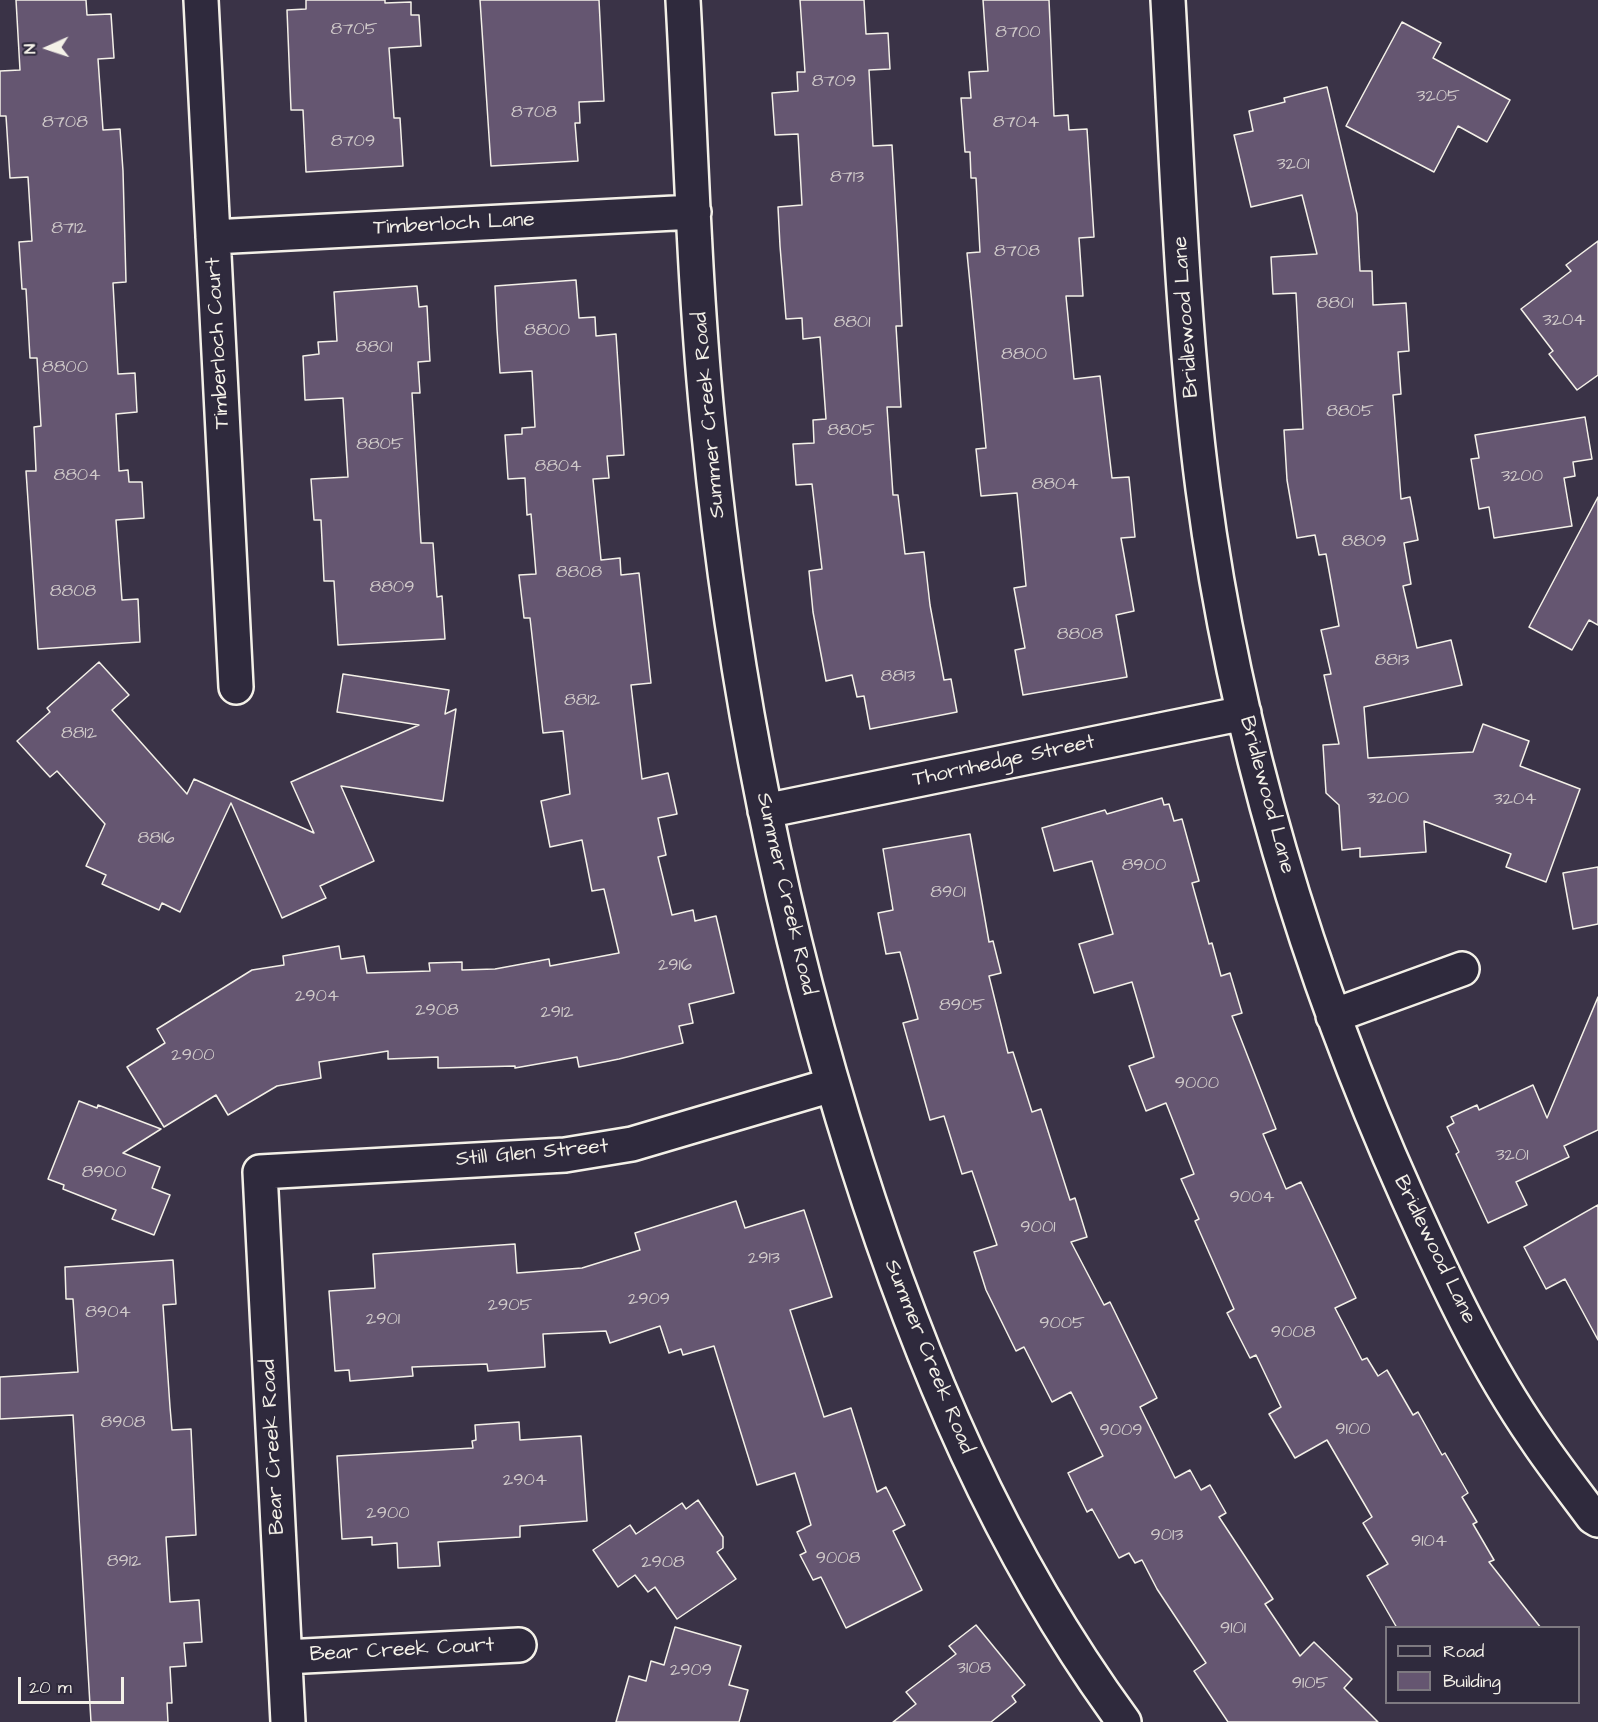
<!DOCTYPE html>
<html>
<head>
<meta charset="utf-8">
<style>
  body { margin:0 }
  #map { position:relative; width:1598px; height:1722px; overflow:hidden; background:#3a3347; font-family:"Architects Daughter",sans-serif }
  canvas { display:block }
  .legend { position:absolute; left:1385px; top:1626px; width:195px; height:78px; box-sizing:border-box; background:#2f2a3d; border:2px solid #7e7a81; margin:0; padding:8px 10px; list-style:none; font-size:18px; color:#f4f1e8 }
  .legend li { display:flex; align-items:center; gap:12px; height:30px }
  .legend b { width:30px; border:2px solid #7e7a81 }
  .north { position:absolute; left:18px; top:18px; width:60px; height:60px; -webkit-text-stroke:4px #2f2a3d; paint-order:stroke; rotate:267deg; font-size:16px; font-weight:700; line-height:24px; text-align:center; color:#f4f1e8 }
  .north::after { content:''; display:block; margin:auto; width:21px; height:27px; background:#f4f1e8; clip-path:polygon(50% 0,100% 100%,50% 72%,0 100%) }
  .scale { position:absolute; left:18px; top:1677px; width:106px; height:27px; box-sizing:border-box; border:3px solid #f4f1e8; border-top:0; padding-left:8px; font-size:18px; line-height:21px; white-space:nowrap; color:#f4f1e8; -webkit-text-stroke:4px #2f2a3d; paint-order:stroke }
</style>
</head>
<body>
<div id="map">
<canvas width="1598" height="1722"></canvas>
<ul class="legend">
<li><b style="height:8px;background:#2f2a3d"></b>Road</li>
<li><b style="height:16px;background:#655671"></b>Building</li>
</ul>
<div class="north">N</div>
<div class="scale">20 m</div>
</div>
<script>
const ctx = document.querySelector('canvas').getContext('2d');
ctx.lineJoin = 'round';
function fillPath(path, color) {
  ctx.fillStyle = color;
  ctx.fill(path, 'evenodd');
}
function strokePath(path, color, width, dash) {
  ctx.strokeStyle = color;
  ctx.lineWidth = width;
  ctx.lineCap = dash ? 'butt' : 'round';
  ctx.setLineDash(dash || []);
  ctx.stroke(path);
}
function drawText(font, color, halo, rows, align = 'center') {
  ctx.font = font + ' "Architects Daughter",sans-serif';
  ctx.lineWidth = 4.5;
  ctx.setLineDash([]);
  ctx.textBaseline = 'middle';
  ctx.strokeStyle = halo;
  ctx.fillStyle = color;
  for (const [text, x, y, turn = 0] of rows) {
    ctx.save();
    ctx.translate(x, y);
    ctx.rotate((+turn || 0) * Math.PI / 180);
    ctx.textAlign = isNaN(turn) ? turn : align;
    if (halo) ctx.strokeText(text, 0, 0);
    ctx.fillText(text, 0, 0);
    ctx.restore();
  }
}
const building = new Path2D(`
  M16,0H86L87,15L111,14L114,58L98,59L103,130L120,129L123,171L126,282L113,283L118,374L135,373L137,412L116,414L119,471L128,470L129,482H142L144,518L116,520L122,600L138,599L140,642L38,649L26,471H36L34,427L41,426L37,358H30L26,289H22L19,242L32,241L28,177L10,178L6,116H0V71L20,70Z
  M306,0H385V3L411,2V15H419L421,46L389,48L394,118H400L403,166L306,172L303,110H291L287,10L306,9Z
  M480,0H599L604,101L579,102L580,123H575L578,161L491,166Z
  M800,0H864L866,34L888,33L890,69L869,70L873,146L892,145L897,231L902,326H896L901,407H887L893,495H898L905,554L924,552L930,605L944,680L951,679L957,712L870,729L864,696L857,697L852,675L826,681L813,612L809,571L822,569L812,484L796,485L793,444L814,443L813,420L826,419L820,337L803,339L802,318L786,319L780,246L778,207L802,205L798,134L775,135L772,93L798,91L797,72H805Z
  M983,0H1049L1054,116L1068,115L1069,130L1087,129L1094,237L1079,238L1083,296H1066L1074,379L1100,376L1112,478L1129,477L1135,537L1121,538L1134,611L1116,615L1127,677L1023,695L1015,650L1025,648L1014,588L1026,586L1017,493L981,496L976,449L986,448L967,253L980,252L976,178H971L970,152H965L961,98H971L969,72L988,71Z
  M1402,22L1441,43L1433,58L1510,100L1487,142L1458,126L1434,172L1346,126Z
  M1327,87L1357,214L1360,271H1372L1373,305L1406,303L1409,351L1398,352L1401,394L1393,395L1401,499L1410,497L1418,540L1404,543L1411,584L1403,586L1417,648L1451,640L1462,685L1364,707L1368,758L1473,752L1483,724L1529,741L1520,766L1580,789L1546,882L1506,867L1511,854L1424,821L1426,852L1360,857V848L1342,850L1339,805L1326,793L1323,745L1339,744L1324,675L1331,674L1321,630L1339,626L1326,554L1319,555L1315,535L1297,538L1287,480L1284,430L1303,429L1296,293L1273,294L1271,257L1317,254L1302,195L1251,207L1234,135L1253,131L1249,111L1285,102L1284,98Z
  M1598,241V375L1577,390L1549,354L1553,351L1521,309L1571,271L1566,265Z
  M576,280L579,318L595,317L596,336L616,334L624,455L607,456L609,478L593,479L601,560L620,558L621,575L639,573L651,683L631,685L642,779L668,773L677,814L658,818L666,855L658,857L672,915L693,910L695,921L716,916L734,993L689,1004L693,1023L679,1026L683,1043L619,1059L579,1067L577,1057L515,1068V1066L438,1068V1057L388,1059V1051L319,1062L321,1078L277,1086L228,1115L216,1095L164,1127L127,1067L165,1043L157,1029L252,970L284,965L283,956L339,946L341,959L364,956L367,973L430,971L429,963L462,962V970L495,969L549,959L550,966L619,953L604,889L592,891L582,840L550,847L541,801L570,794L563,731L543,733L530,618H524L519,575L536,574L531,514L527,515L525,478L508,479L505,435L522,434V428L535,427L532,371L500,373L497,329L495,286Z
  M417,286L419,307L427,306L430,361L418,362L420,393H412L421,543H433L437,597L442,596L445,639L338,645L334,581H324L321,520H314L311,479L348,477L343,398L305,400L303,356L319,354L318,342L337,341L334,292Z
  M1585,417L1592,459L1573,462L1575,476L1564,478L1572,526L1494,538L1489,507L1479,509L1471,459L1479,458L1475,435Z
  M1598,497V625L1589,620L1572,650L1529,627Z
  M99,662L129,695L112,710L187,794L194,779L314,833L291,782L419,725L337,712L343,674L449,690L445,714L456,709L443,801L341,786L374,861L320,886L326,898L282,918L231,803L180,912L162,903L159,910L102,884L106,875L86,866L105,824L57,771L50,777L17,741L50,712L47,708Z
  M1162,798L1164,805L1169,804L1174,821L1182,819L1199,881L1192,883L1209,944L1212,943L1221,976L1230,973L1242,1013L1232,1016L1276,1129L1263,1134L1286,1189L1301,1182L1356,1298L1335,1308L1362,1360L1367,1358L1378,1376L1387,1370L1413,1415L1418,1412L1442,1455L1445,1453L1468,1493L1462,1497L1477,1522L1473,1524L1494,1560L1489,1562L1541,1628H1397L1367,1576L1388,1564L1363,1523L1372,1517L1327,1440L1295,1458L1269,1414L1281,1407L1256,1355L1250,1358L1227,1313L1234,1309L1195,1221L1199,1219L1181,1179L1194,1174L1166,1103L1146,1111L1129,1066L1154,1057L1132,982L1094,993L1079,944L1113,934L1092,861L1054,871L1042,828L1105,810L1107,814Z
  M970,834L989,942L993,941L1001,973L989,976L1008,1053L1013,1052L1032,1112L1041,1109L1070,1200L1075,1198L1087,1237L1071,1242L1104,1305L1110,1302L1157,1398L1140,1407L1175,1478L1190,1470L1201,1490L1210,1485L1226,1513L1219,1517L1273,1599L1265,1604L1300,1656L1314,1642L1352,1679L1344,1688L1378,1722H1228L1194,1671L1206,1663L1157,1589L1142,1560L1135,1563L1129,1553L1119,1558L1092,1509L1087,1512L1068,1473L1103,1456L1071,1392L1052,1402L1024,1347L1016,1351L986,1290L974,1252L997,1245L972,1171L962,1174L944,1116L930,1120L903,1023L918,1019L900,952L886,954L878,913L893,910L883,849Z
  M1598,867V924L1573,929L1563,873Z
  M1598,997V1130L1564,1146L1569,1157L1516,1182L1527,1205L1488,1223L1456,1154L1459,1152L1447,1127L1454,1123L1451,1117L1477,1105L1479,1110L1533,1085L1547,1118Z
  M79,1101L97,1108L98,1105L161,1129L123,1153L160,1167L152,1188L170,1195L154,1235L112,1219L116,1210L63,1189L64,1185L48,1179Z
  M736,1201L745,1228L804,1210L832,1297L790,1310L824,1417L851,1408L877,1492L886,1487L905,1525L893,1531L922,1590L846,1628L821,1577L813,1580L800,1555L806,1552L797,1532L811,1525L795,1473L757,1485L714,1346L683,1355L681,1349L669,1353L660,1326L610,1343L606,1331L543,1334L545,1367L488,1371L487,1364L412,1367L413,1376L350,1381L349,1370L335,1371L329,1291L375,1288L373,1254L515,1244L517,1273L582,1268L640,1250L635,1233Z
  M1598,1205V1340L1565,1279L1546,1289L1524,1247Z
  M173,1260L176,1304L163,1305L170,1407L172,1430L191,1429L196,1535L166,1537L170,1602L199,1600L202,1642L184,1643L186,1666L170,1667L172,1703H167L168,1722H91L73,1415L0,1419V1377L78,1372L73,1299H66L65,1267Z
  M519,1422L520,1440L581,1436L587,1521L520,1526V1537L438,1542L440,1566L398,1568L397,1543L372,1545V1537L342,1539L337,1456L473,1448L472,1441L476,1440L475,1425Z
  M698,1500L723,1537V1548L717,1552L736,1579L677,1619L655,1587L648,1592L635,1575L618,1587L593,1550L630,1525L636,1534L682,1503L686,1509Z
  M976,1625L1025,1685L1012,1696L1016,1702L991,1722H893L916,1704L906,1692L956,1654L949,1646Z
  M675,1627L741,1646L729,1685L748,1690L739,1722H616L629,1676L646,1681L651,1661L664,1665Z`);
fillPath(building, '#655671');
strokePath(building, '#f4f1e8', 1.5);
const minor = new Path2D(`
  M201,0L236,687
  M683,0C691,144 694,290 709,434C733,681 781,924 856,1161C919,1360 1000,1553 1124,1722
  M1168,0C1177,163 1182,327 1203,489C1235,733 1307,974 1408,1198C1445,1280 1484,1364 1536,1439C1554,1466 1574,1491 1593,1517L1598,1520
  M213,237L694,212
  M765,811L1244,713
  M1333,1016L1462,969
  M285,1657L519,1645
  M288,1722L260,1172L565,1155L632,1144L832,1085`);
strokePath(minor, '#f4f1e8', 38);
strokePath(minor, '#2f2a3d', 33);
drawText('18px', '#d0caca', null, [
  ["8705",354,30],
  ["8700",1018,33],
  ["8709",834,82],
  ["3205",1438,97],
  ["8708",534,113],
  ["8708",65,123],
  ["8704",1016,123],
  ["8709",353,142],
  ["3201",1293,165],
  ["8713",847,178],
  ["8712",69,229],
  ["8708",1017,252],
  ["8801",1335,304],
  ["3204",1564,321],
  ["8801",852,323],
  ["8800",547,331],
  ["8801",374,348],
  ["8800",1024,355],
  ["8800",65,368],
  ["8805",1350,412],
  ["8805",851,431],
  ["8805",380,445],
  ["8804",558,467],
  ["8804",77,476],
  ["3200",1522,477],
  ["8804",1055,485],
  ["8809",1364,542],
  ["8808",579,573],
  ["8809",392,588],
  ["8808",73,592],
  ["8808",1080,635],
  ["8813",1392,661],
  ["8813",898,677],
  ["8812",582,701],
  ["8812",79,734],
  ["3200",1388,799],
  ["3204",1515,800],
  ["8816",156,839],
  ["8900",1144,866],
  ["8901",948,893],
  ["2916",675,966],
  ["2904",317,997],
  ["8905",962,1006],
  ["2908",437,1011],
  ["2912",557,1013],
  ["2900",193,1056],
  ["9000",1197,1084],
  ["3201",1512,1156],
  ["8900",104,1173],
  ["9004",1252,1198],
  ["9001",1038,1228],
  ["2913",764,1259],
  ["2909",649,1300],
  ["2905",510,1306],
  ["8904",108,1313],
  ["2901",383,1320],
  ["9005",1062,1324],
  ["9008",1293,1333],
  ["8908",123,1423],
  ["9100",1353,1430],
  ["9009",1121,1431],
  ["2904",525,1481],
  ["2900",388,1514],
  ["9013",1167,1536],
  ["9104",1429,1542],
  ["9008",838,1559],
  ["8912",124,1562],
  ["2908",663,1563],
  ["9101",1233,1629],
  ["3108",974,1669],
  ["2909",691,1671],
  ["9105",1310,1684]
]);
drawText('21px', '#f4f1e8', '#2f2a3d', [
  ["Timberloch Lane",454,225,-3],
  ["Bridlewood Lane",1187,317,-94],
  ["Timberloch Court",219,343,-93],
  ["Summer Creek Road",710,415,-95],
  ["Thornhedge Street",1004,762,-12],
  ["Bridlewood Lane",1266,795,75],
  ["Summer Creek Road",785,894,77],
  ["Still Glen Street",532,1154,-5],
  ["Bridlewood Lane",1434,1250,64],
  ["Summer Creek Road",928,1357,68],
  ["Bear Creek Road",274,1447,-93],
  ["Bear Creek Court",402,1651,-3]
]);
</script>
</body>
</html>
